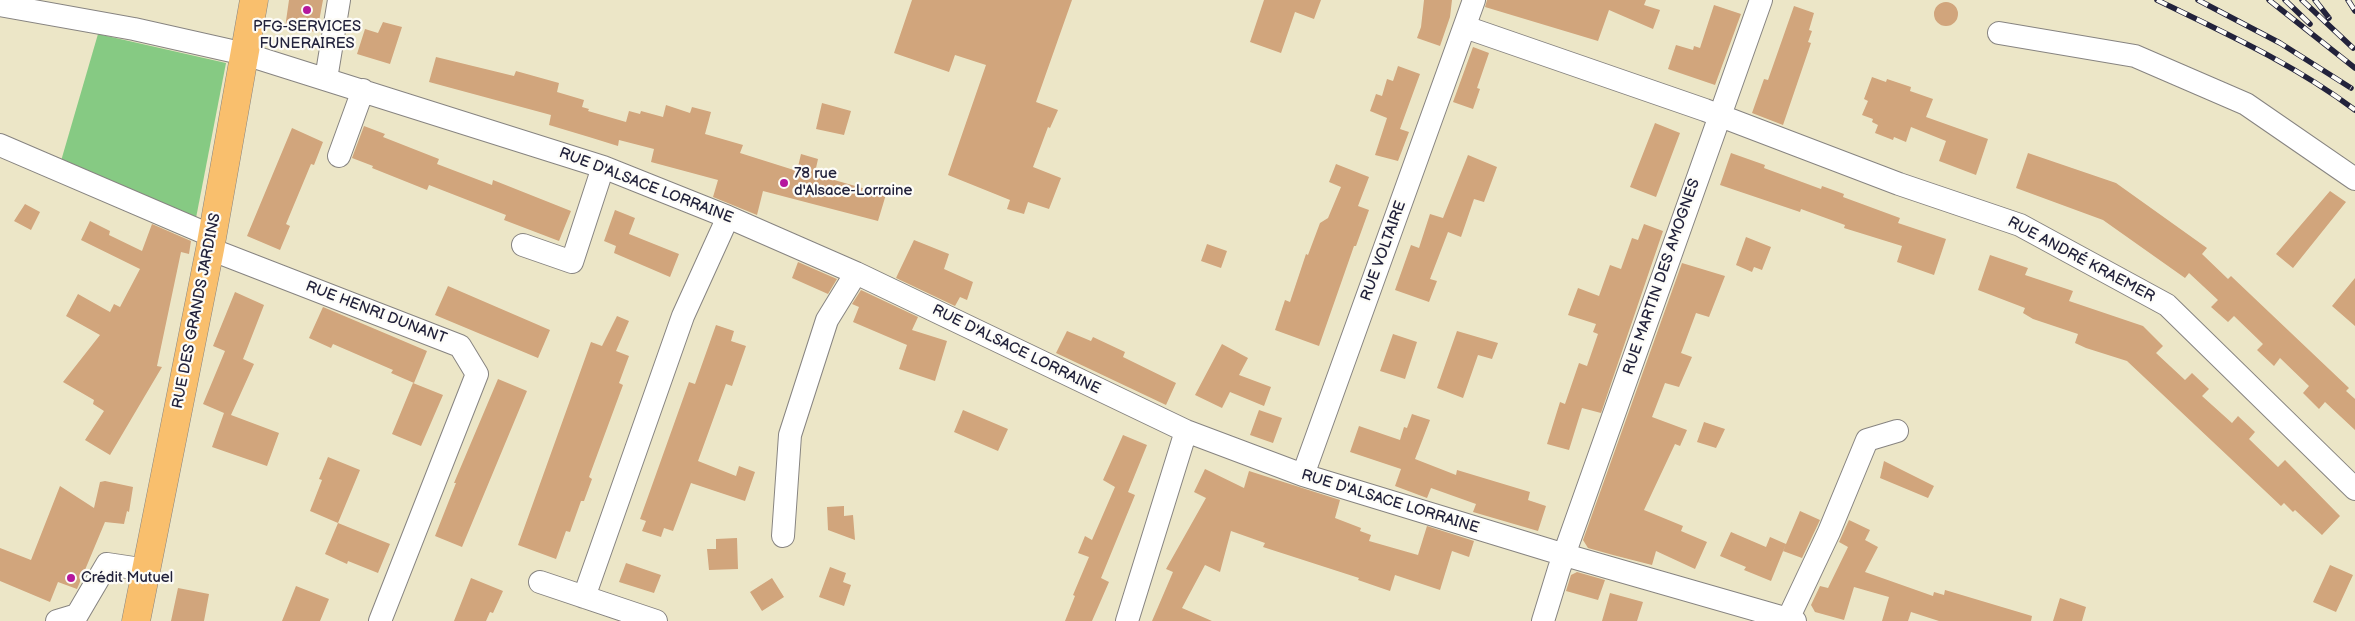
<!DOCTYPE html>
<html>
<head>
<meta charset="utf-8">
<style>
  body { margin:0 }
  canvas { display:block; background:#ece6c7 }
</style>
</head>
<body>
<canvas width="2355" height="621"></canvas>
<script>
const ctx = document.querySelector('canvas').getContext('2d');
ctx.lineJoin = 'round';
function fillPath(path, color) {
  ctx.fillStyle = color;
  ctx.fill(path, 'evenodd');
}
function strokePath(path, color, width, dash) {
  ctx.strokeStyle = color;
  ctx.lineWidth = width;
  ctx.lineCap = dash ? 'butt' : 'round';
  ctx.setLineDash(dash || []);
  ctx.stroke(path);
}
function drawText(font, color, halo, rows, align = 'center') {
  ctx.font = font + ' "Balsamiq Sans",sans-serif';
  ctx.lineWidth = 4.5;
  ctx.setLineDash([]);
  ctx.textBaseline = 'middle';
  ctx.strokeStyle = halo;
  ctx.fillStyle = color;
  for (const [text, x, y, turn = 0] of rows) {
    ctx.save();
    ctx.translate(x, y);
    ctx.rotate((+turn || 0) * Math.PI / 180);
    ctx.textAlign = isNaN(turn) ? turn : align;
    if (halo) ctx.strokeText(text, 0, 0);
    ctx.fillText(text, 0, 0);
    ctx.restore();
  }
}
fillPath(new Path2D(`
  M98,34L226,63L196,218L61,161Z`), '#86ca83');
fillPath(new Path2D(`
  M289,0H323L317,32L285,28Z
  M912,0H1072L1036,102L1058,110L1050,128L1048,127L1033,167L1061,178L1049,209L1028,202L1024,214L1007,209L1010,200L948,175L986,65L955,55L949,72L894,53Z
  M1264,0H1321L1314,19L1295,12L1281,53L1250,42Z
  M1424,0H1452L1450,17L1440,46L1417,38L1421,27Z
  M1487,0H1646L1644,5L1660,10L1653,29L1609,10L1598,41L1485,7Z
  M1934 14a12 12 0 1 1 24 0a12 12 0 1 1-24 0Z
  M1714,5L1741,14L1715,85L1668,69L1676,45L1693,50L1694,46L1700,48Z
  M1794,6L1814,13L1809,30L1812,31L1808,42L1811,43L1783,125L1752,113L1764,79L1768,80Z
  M383,22L402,27L390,64L357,54L365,29L378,33Z
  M1473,47L1489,53L1477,88L1480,89L1473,109L1453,102Z
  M436,57L514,76L516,71L559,83L557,92L584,100L582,107L589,109L588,111L626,122L629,111L640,114L641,111L663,117L666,105L690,113L692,107L711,112L705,134L743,145L740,153L797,171L801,154L818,159L816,168L821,170L820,176L866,189L868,186L887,191L878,221L763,191L757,215L713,197L718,180L651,162L654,149L619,140L618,146L589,137L549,125L551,115L429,82Z
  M1398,66L1420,74L1400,129L1409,132L1398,161L1375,155L1387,118L1370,111L1376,94L1382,96L1387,79L1393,81Z
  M1872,77L1886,82L1887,79L1911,87L1910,91L1933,99L1926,117L1988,139L1976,175L1939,161L1946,141L1911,127L1906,142L1894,137L1893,140L1875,133L1878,125L1872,122L1873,119L1862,115L1868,101L1864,99Z
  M822,103L851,111L844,135L816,129Z
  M1655,123L1680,133L1656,197L1630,187Z
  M364,126L385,134L383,137L439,159L437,164L492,185L493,180L571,211L559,241L504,220L506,215L429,185L427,190L372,168L373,166L352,158Z
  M292,128L323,142L314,165L311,164L286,224L290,226L280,250L247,236Z
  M1731,153L1765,165L1764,168L1821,189L1822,186L1844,194L1843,197L1900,218L1898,223L1946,239L1934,275L1897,262L1902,246L1844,228L1845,225L1801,209L1800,212L1720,185Z
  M2028,153L2116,183L2207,248L2202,254L2228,279L2231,276L2349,388L2346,391L2355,399V430L2325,402L2319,409L2303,393L2309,386L2280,358L2274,366L2257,350L2263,344L2234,316L2228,322L2211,307L2218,300L2189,273L2185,278L2103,220L2016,188Z
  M1468,155L1497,167L1484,202L1474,199L1461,237L1448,232L1430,279L1437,281L1429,302L1395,290L1411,245L1419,248L1430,214L1443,218Z
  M1336,164L1369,177L1358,206L1369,210L1356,246H1354L1319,346L1275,330L1285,300L1290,302L1306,254L1308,255L1320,223L1328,218L1341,187L1329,182Z
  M2330,191L2346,202L2293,268L2276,254Z
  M25,204L40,212L31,230L14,221Z
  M615,210L635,218L629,234L679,254L670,277L614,253L616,246L604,241Z
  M90,221L110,231L109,235L142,251L152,224L191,241L189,254L181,252L157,366L162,367L110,455L85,440L104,411L93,404L94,400L63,382L100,335L66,316L78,294L110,312L114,304L120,307L140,269L81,240Z
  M1644,224L1663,231L1601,413L1582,408L1569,450L1547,444L1560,402L1565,404L1579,363L1587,366L1598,334L1593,332L1596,324L1568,315L1578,288L1599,296L1610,265L1621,269L1632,238L1638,240Z
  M1746,237L1771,247L1762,270L1754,267L1752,272L1736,265Z
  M914,240L949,254L944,269L973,282L967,300L960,297L955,306L896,278Z
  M1207,244L1227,251L1221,268L1201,261Z
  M1990,255L2028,268L2025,275L2073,291L2069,301L2143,326L2163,346L2156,353L2185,380L2192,373L2209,389L2202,396L2232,423L2238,416L2255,432L2249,439L2278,467L2285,460L2340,516L2322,535L2295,510L2293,512L2284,503L2281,506L2127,361L2086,348L2075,343L2078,334L2033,319L2023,313L2025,308L1978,290Z
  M798,262L837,279L828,294L792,278Z
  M1682,263L1725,276L1709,317L1696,313L1681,353L1692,357L1679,387L1665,383L1652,417L1687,430L1680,446L1675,444L1644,510L1683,526L1681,531L1707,542L1695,569L1656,551L1652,565L1613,555L1588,548L1583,540Z
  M2355,278V326L2332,306Z
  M448,286L550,330L538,358L435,315Z
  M861,290L918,317L912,330L947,341L935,381L899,369L907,345L853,322L859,307L852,304Z
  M235,292L264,305L243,359L254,364L231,415L279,433L267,466L212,447L224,413L203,404L225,351L213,346Z
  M323,307L427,351L414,383L391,373L393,370L333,344L331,348L309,338Z
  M617,316L629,321L616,351L629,356L619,383L623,385L589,477L592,479L584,501H581L570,532L566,531L556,559L518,545L591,342L602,346Z
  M716,325L734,331L731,341L746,346L732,386L726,384L698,461L736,476L739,466L755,472L745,501L691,483L673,531L664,528L661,537L642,531L646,521L640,519L689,382L695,384Z
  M1067,331L1091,341L1093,337L1125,352L1123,357L1176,383L1166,405L1056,353Z
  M1457,331L1498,343L1492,359L1478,355L1463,398L1437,388Z
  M1393,334L1417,342L1405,379L1380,371Z
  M1222,344L1248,358L1239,375L1271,387L1264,406L1230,392L1222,408L1195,395Z
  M498,379L527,391L462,547L435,536L456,483H454Z
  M413,383L443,395L421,446L392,434Z
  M963,410L1008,429L998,451L954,432Z
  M1259,410L1282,418L1273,443L1250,435Z
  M1412,414L1430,420L1415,459L1456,475L1457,470L1530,492L1528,500L1546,506L1538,531L1473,512L1476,504L1431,488L1427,498L1395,486L1401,469L1350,452L1359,426L1400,440L1404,427L1407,428Z
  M1704,422L1725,429L1716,448L1697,442Z
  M1123,435L1147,445L1128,492L1135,495L1101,578L1109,582L1092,621H1065L1075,596L1073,595L1089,557L1078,553L1085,536L1092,540L1115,487L1103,480Z
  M328,457L360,470L338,523L310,511L322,480L319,479Z
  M1884,461L1934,486L1928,498L1880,478Z
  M1205,469L1244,488L1249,471L1340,500L1335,518L1361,528L1360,531L1371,535L1369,541L1418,555L1427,526L1474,541L1469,557L1452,551L1440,590L1395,575L1390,591L1358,580L1359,578L1263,547L1265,543L1231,531L1220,572L1205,565L1182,608L1212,621H1152L1173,572L1166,569L1206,498L1194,492Z
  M105,481L133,487L129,512L127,511L124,524L105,522L77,589L58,582L50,602L0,581V548L31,560L60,486L94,508L100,482Z
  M844,506V516L853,515L855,540L828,530L827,507Z
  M1800,511L1820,520L1802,558L1783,551Z
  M1849,520L1870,530L1865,540L1878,547L1865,572L1933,596L1934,592L1944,595L1945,590L2032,616L2031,621H1939L1911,612L1908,621H1882L1889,597L1854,587L1844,620L1815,612L1811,605L1820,586L1828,588L1848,547L1839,542Z
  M338,523L390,544L378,573L348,561L347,564L325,554Z
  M1731,532L1766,547L1770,537L1786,544L1771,581L1744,570L1746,567L1720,556Z
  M737,538L738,569L709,570L707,549H716V539Z
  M626,563L661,575L654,593L619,582Z
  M2330,565L2353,575L2336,612L2313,602Z
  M830,567L846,573L843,582L851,585L844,606L819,597Z
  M1577,572L1605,580L1598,600L1566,591L1571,575Z
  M471,578L503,591L493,613L490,612L486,621H454Z
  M772,578L784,597L762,611L750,592Z
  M296,586L329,599L320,621H282Z
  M178,588L209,594L204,621H171Z
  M1610,593L1643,602L1637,621H1602Z
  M2060,598L2086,607L2082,621H2053Z`), '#d1a57c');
const minor = new Path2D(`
  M0,5L134,29L245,54L603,167L728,217L856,273L1186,431L1303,475L1565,555L1795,621
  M1465,27L1705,110L1899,184L2020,225L2167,305L2355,489
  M1999,33L2135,56L2246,104L2355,179
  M326,79L339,0
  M0,145L212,236
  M339,156L363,90
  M523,245L572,262L603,167
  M210,249L460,346L477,374L380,621
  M1303,475L1474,0
  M783,536L790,435L827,320L856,273
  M540,582L656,621
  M584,597L683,316L728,217
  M1788,619L1829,532L1867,440L1897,431
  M57,621L77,615L107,564L147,570
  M1127,621L1186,431
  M1543,621L1559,569L1761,0`);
const major = new Path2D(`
  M136,621L210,249L254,0`);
strokePath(minor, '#878481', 24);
strokePath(major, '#878481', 29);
strokePath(minor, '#fff', 22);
strokePath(major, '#f9bf6d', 28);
const rail = new Path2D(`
  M2157,0C2225,33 2294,64 2355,110
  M2198,0L2280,43L2351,88
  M2269,0L2355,68
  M2285,0L2310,24
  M2302,0L2353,48
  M2315,0L2329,18
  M2348,0L2355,11`);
strokePath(rail, '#22223b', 5.5);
strokePath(rail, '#fdfcf7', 4, [11]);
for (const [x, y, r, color] of [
  [307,10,5,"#b5179e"],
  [784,183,5,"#b5179e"],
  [71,578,5,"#b5179e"]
]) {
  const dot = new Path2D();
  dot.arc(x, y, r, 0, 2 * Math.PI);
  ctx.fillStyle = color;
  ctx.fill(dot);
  strokePath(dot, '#fdfcf7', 2);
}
drawText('15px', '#22223b', '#fdfcf7', [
  ["PFG-SERVICES",307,27,"center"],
  ["FUNERAIRES",307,44,"center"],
  ["78 rue",794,174],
  ["d'Alsace-Lorraine",794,191],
  ["Crédit Mutuel",81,578]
], 'left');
drawText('15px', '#22223b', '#fdfcf7', [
  ["RUE D'ALSACE LORRAINE",646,186,21],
  ["RUE VOLTAIRE",1384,251,-70],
  ["RUE ANDRÉ KRAEMER",2081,260,28],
  ["RUE MARTIN DES AMOGNES",1662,277,-71],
  ["RUE DES GRANDS JARDINS",197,311,-79],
  ["RUE HENRI DUNANT",376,313,21],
  ["RUE D'ALSACE LORRAINE",1016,350,26],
  ["RUE D'ALSACE LORRAINE",1390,502,17]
]);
</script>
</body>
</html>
